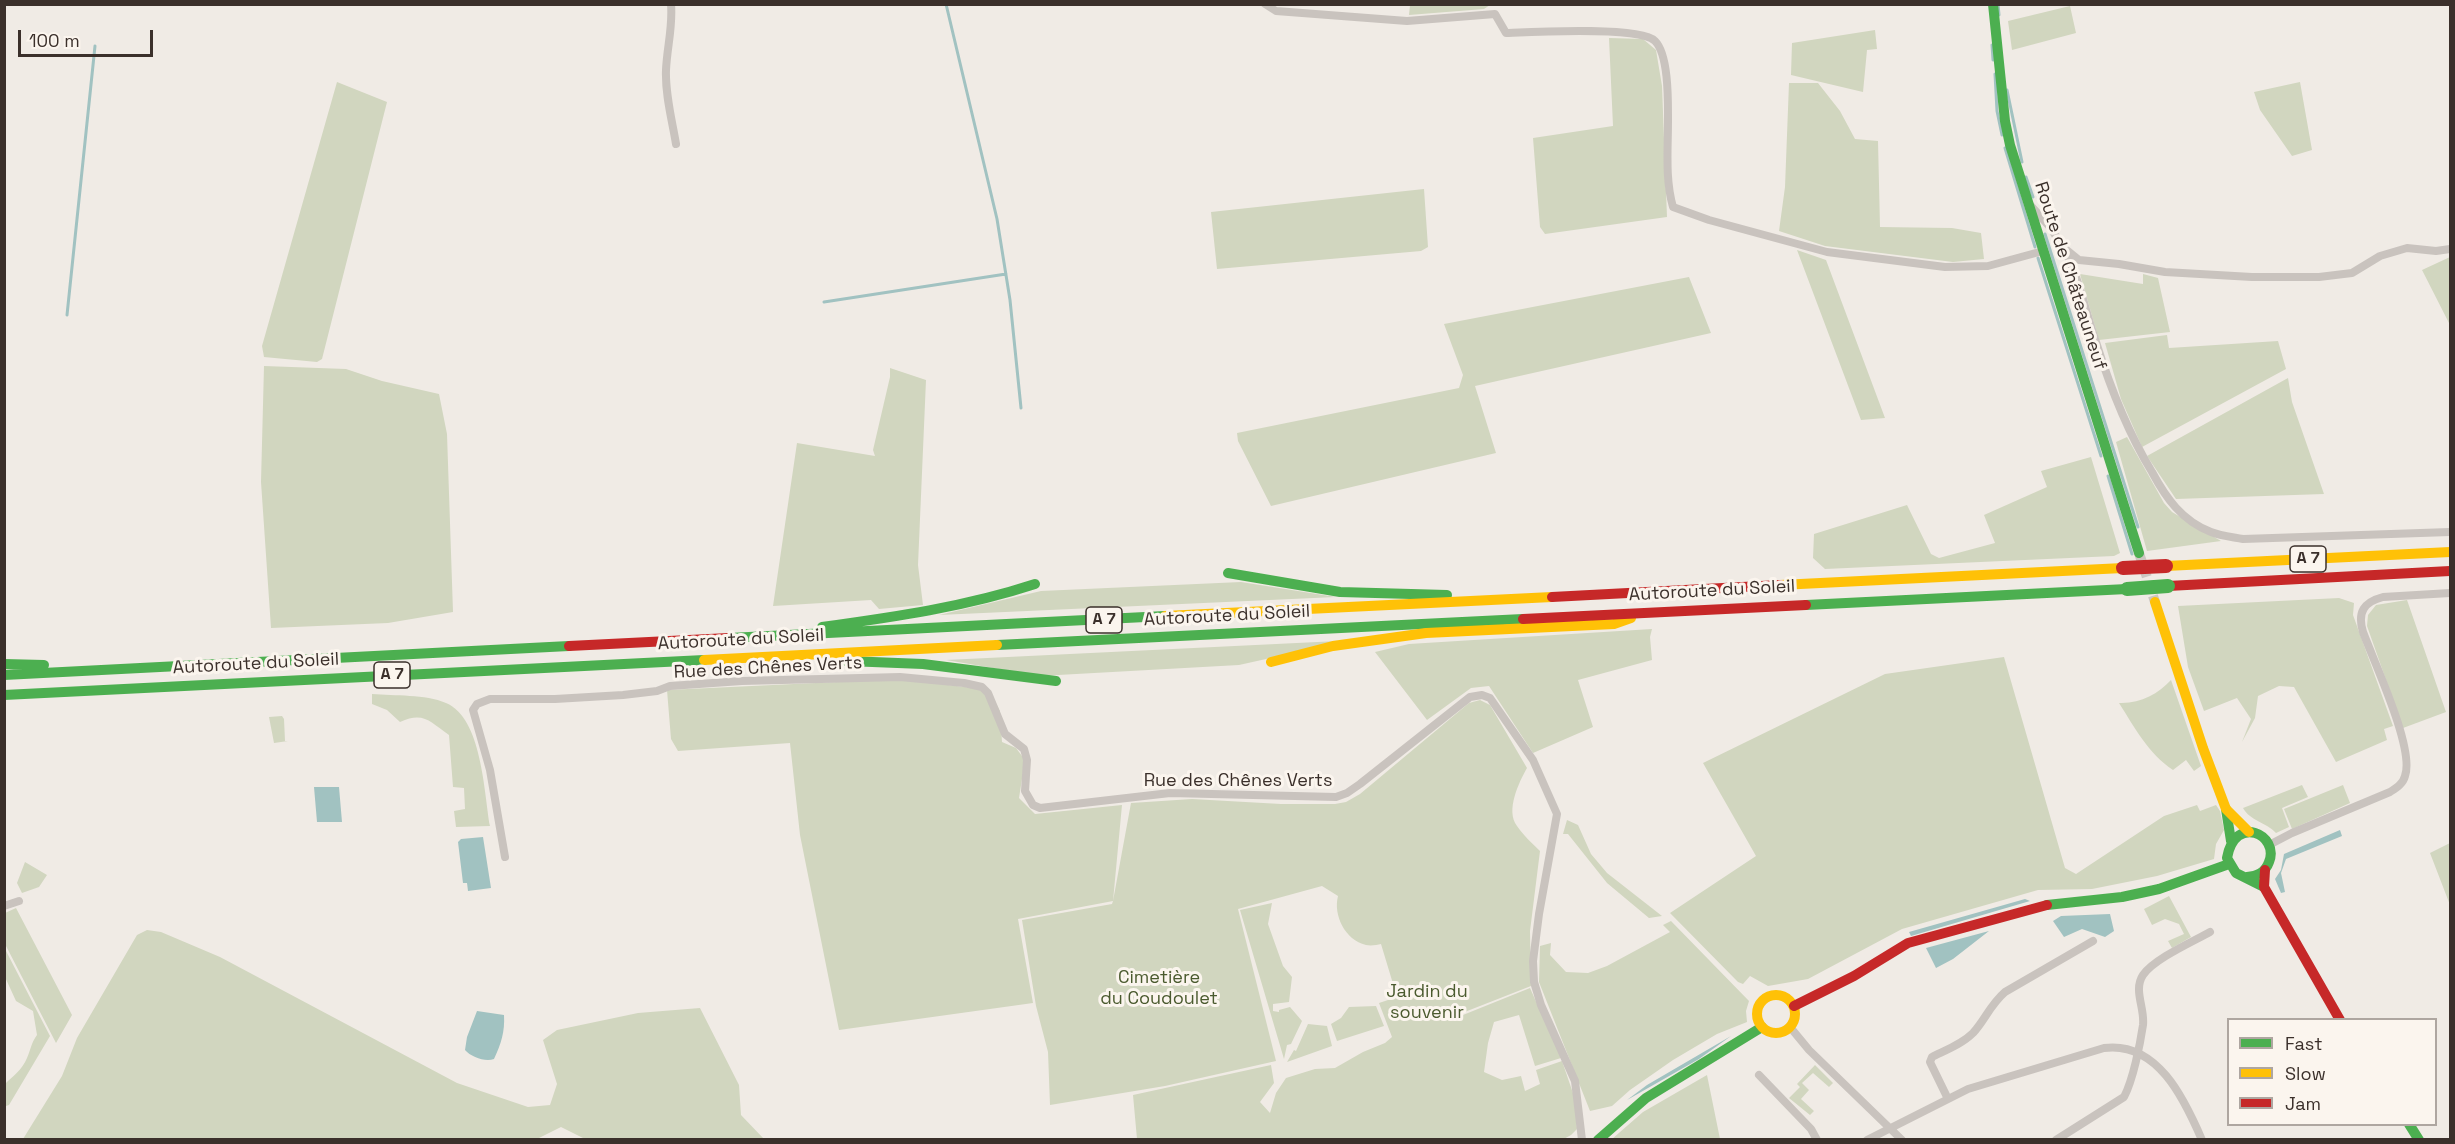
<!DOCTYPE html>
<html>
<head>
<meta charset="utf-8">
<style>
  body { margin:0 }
  #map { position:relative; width:2455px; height:1144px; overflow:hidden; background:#f0ebe5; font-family:"Space Grotesk",sans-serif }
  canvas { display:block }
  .frame { position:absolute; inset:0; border:6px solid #3b302b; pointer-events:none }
  .legend { position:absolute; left:2227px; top:1018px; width:210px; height:108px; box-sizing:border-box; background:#fbf5ee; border:2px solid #aea6a0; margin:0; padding:8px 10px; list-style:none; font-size:18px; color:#3b302b }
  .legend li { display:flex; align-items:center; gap:12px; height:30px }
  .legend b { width:30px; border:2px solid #aea6a0 }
  .scale { position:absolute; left:18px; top:30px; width:135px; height:27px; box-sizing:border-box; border:3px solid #3b302b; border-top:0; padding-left:8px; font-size:18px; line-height:21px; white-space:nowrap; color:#3b302b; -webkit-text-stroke:4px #fbf5ee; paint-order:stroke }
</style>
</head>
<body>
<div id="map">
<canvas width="2455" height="1144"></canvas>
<div class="frame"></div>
<ul class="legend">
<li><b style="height:8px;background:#4caf50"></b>Fast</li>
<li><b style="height:8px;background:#ffc107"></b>Slow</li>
<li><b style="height:8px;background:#c62828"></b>Jam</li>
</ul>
<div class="scale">100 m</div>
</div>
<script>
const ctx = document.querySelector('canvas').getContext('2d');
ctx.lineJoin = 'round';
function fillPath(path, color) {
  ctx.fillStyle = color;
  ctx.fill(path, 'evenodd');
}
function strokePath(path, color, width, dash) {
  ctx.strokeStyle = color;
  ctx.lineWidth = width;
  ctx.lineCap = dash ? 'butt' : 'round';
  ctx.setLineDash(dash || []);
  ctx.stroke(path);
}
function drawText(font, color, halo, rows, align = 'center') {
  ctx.font = font + ' "Space Grotesk",sans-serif';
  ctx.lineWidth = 6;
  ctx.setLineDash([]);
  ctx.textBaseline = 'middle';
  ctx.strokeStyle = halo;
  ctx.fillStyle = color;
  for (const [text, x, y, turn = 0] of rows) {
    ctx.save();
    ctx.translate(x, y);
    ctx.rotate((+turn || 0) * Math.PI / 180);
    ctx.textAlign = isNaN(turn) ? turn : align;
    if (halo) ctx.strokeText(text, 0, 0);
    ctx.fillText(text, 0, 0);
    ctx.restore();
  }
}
fillPath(new Path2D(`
  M1410,5V4L1490,5L1484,9L1409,15Z
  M2070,6L2076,33L2012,50L2008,21Z
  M1875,30L1877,49L1867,50L1863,92L1791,75L1792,43Z
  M1609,38L1643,39L1656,50L1662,86L1667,217L1545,234L1540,227L1533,138L1613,126Z
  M337,82L387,102L322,359L317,362L264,357L262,346Z
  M2300,82L2312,150L2292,156L2260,110L2254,92Z
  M1789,83H1818L1840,111L1855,139L1878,141L1880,227L1952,228L1981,233L1984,259L1953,262L1825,246L1779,231L1785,187Z
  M1424,189L1428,247L1421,251L1217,269L1211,212Z
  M1797,250L1826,260L1885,418L1861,420Z
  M2450,257V325L2422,270Z
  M2080,274L2143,284V274L2158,278L2170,332L2099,340Z
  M1689,277L1711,333L1475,386L1496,453L1271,506L1238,441L1237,433L1459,388L1463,375L1444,324Z
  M2167,335L2169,348L2278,341L2286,369L2142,447L2121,399L2105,343Z
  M264,366L346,369L382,381L439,394L447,434L453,612L388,623L271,628L261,482Z
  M890,368L926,380L918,565L923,605L879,609L871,600L773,606L797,443L875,456L873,450L890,377Z
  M2288,378L2292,402L2324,494L2176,499L2147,456Z
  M2127,437L2164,503L2172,512L2221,541L2147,551L2116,442Z
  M2091,457L2120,553L2114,556L1825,569L1813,558L1814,534L1907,505L1931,554L1939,558L1995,543L1984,515L2047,487L2041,471Z
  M1241,582L1336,597L939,615L1041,591Z
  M2339,598L2354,603L2353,615L2393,726L2384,729L2387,740L2336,762L2294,687L2279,686L2258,696L2255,718L2242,742L2251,719L2237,698L2204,711L2188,667L2178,606Z
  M2407,600L2446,712L2403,728L2367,626L2368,615L2376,605Z
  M1652,629L1650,637L1652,660L1578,680L1593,727L1533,753L1489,686L1471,688L1427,720L1375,652L1409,644Z
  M1338,641V643L1239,665L1040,676L946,660Z
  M2004,657L2065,868L2076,874L2164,816L2197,805L2200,811L2216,805L2220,811L2224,830L2216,844L2214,859L2157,876L2092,889L2038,890L1902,929L1808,979L1768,986L1750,976L1743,984L1738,982L1670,913L1756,856L1703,763L1885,674Z
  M900,679L989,690L1000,711L1002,742L1016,748L1025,760L1019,798L1035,814L1122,805L1113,901L1131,803L1192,799L1281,804H1335L1346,802L1360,794L1469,703L1480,700L1490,705L1527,768C1519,782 1505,811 1517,826C1523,835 1532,843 1540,851L1530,931L1531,986L1457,1015L1458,1017L1530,988L1561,1058L1535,1066L1519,1015L1494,1022L1488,1043L1484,1072L1502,1080L1521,1076L1525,1091L1540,1084L1536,1070L1562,1061L1575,1099L1577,1129L1571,1135L1562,1140L1137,1139L1133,1095L1271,1065L1274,1083L1260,1102L1270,1113L1276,1093L1286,1078L1315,1069L1335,1068L1363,1052L1385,1043L1392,1037L1379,1003L1397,997L1381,944C1377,945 1371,946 1366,945C1345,940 1333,915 1338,896L1322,886L1238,909L1276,1061L1165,1086L1050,1105L1048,1052L1036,1006L1022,920L1112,904L1113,901L1018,919L1033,1003L839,1030L800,835L790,743L678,751L671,739L667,690Z
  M2171,680L2201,766L2194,771L2186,760L2173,770C2148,753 2135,728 2119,703C2140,704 2158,694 2171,680Z
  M372,694C395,696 425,694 446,703C482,718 484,792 490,826L456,827L454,811L465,809L464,788L453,787L449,735C430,722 424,711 400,722L387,710L372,704Z
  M282,716L284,719L285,741H288L274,743L269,717Z
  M2302,785L2308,797L2282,808L2289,827L2276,833C2266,822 2250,821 2243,808Z
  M2343,785L2350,803L2292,829L2284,809Z
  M1567,820L1578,825L1591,854L1607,873L1662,916L1649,918L1607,883L1568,834H1563Z
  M2450,843V905L2430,853Z
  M25,862L47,875L39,887L22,893L17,883Z
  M2169,896L2191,937L2172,948L2168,941L2184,934L2179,924L2165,919L2152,925L2144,909Z
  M1272,903L1268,924L1283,966L1292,977L1289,1002L1273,1004V1011L1279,1012V1010L1290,1007L1302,1021L1291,1044L1287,1045L1284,1059L1240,910Z
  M16,908L72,1015L56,1043L5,944V913Z
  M1671,921L1749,1001L1746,1011L1747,1022L1717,1034L1673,1060L1630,1090L1612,1106L1590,1111L1539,982L1540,946L1551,943L1550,955L1566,972L1588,973L1607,966L1670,932L1663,925Z
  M147,930L161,932L220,957L457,1083L528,1107L550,1105L557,1084L543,1040L557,1030L638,1013L700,1008L739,1085L741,1115L764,1139H585L561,1127L535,1140L23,1139L62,1076L77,1038L137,935Z
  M5,949L50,1036L9,1105L6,1106L5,1084C13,1076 22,1070 27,1058C31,1049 31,1043 37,1035L33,1011L16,1001L5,977Z
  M1376,1006L1384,1026L1337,1041L1331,1024L1341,1018L1349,1007Z
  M1308,1024L1327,1026L1332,1046L1287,1062L1294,1050L1296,1051Z
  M1815,1065L1833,1083L1829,1087L1813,1073L1802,1083L1809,1090L1801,1099L1814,1111L1810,1115L1789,1098L1800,1087L1797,1084Z
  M1707,1075L1720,1139H1612L1643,1112Z`), '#d1d6bf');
fillPath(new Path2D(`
  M339,787L342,822H317L314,787Z
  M2340,830L2342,836L2286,859L2281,873L2285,892L2281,893L2275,879L2281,870L2284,854Z
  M483,837L491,888L468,891L467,883H463L458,842L461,839Z
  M2025,899L2030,901L1911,936L1909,932Z
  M2110,914L2114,931L2105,937L2082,929L2064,937L2053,921L2061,916Z
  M1989,931L1953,959L1936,968L1926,948Z
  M477,1011L504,1015C505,1032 501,1044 494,1059C485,1062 471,1057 465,1050L467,1037Z
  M1731,1036L1699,1059L1627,1100L1647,1085Z`), '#a1c2c1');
strokePath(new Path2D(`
  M946,4L997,219L1010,300L1021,408
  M1998,4L1999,15
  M1992,45L1993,60
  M1995,74L1997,111L2002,135
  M2007,90L2022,162
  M2005,148L2035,247
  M2026,177L2033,197
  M2045,234L2138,527
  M2038,258L2101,456
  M824,302L1006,274
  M67,315L95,46
  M2108,476L2132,554`), '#a1c2c1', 3);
strokePath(new Path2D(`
  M2139,553L2155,602`), '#ccc6c0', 10, [10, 5]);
strokePath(new Path2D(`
  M671,4C673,27 667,47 666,70C665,94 672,120 676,144
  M1265,4L1276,11L1407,21L1495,14L1506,33C1531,32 1640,26 1655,41C1669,55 1668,102 1668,121C1668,150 1665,179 1673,207L1709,220L1827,252L1945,267L1988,266L2043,251
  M2031,206L2050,227L2063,247L2079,260L2119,264L2165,272L2252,277H2319L2352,273L2380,256L2407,248L2436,251L2450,249
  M2063,247C2079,277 2085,310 2096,342C2110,387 2127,431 2152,472C2166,498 2182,521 2211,532C2221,536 2233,537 2243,539L2450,532
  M2269,845L2292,833L2390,792C2396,788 2403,784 2405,776C2415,749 2374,662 2363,632C2357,612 2364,602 2383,597L2450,593
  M505,857L490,770L473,710L477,704L490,699H555L623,695L657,691L670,686L742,681L900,677L964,683L982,687L988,693L1005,734L1024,749L1027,760L1025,791L1033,805L1040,808L1170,793L1336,797L1347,793L1360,784L1470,697L1482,695L1490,698L1533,760L1557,814L1539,914L1533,961L1534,982L1541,1005L1575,1081L1582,1140
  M4,906L19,901
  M1790,1027L1809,1050L1902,1140
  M1759,1075L1811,1129L1817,1140
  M1948,1099L1930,1062L1932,1057C1946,1050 1962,1044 1973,1033C1985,1020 1990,1005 2005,992L2093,941
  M1867,1140L1968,1089L2104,1048C2157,1041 2184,1098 2202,1140
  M2056,1140L2124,1097C2133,1080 2140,1045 2143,1025C2145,1008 2133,990 2143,975C2154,959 2192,942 2210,932`), '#c9c3be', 8);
strokePath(new Path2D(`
  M1993,4L2005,121L2010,145L2139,553
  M1228,573L1340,592L1447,595
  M1806,605L2127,589
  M822,627C894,617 965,607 1035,584
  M729,638L1165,616
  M997,645L1523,619
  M847,661L923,664L1056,681
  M4,664L44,665
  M4,675L569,646
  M4,695L704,660
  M2226,809L2231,841
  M2247,877C2257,876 2265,873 2269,862C2280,835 2235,813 2227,858L2236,873L2264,887
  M2047,905L2122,897L2159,889L2229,864
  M2409,1124L2419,1140
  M1598,1140L1646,1098L1762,1027`), '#4caf50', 10);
strokePath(new Path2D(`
  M2166,566L2450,552
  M1780,585L2123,568
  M2155,602L2203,748L2226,809L2249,832
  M1165,616L1552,597
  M704,660L997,645
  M1271,662L1333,646L1426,633L1614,624L1631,618
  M1757 1014a19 19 0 1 1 38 0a19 19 0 1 1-38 0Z`), '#ffc107', 10);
strokePath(new Path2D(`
  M2168,586L2450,571
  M1552,597L1780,585
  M1523,619L1806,605
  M569,646L729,638
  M2265,870L2264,887L2340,1020
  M1794,1006L1854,976L1908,943L2047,905`), '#c62828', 10);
strokePath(new Path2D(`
  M2127,589L2168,586`), '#4caf50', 14);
strokePath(new Path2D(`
  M2123,568L2166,566`), '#c62828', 14);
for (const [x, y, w] of [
  [2308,559,36],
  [1104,620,36],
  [392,675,36]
]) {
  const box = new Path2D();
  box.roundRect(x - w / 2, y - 13, w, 26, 4.5);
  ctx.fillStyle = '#fbf5ee';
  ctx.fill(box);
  strokePath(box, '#3b302b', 1.5);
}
drawText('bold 16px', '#3b302b', null, [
  ["A 7",2308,559],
  ["A 7",1104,620],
  ["A 7",392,675]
]);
drawText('18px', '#3b302b', '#fbf5ee', [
  ["Route de Châteauneuf",2070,276,72],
  ["Autoroute du Soleil",1712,591,-3],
  ["Autoroute du Soleil",1227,616,-3],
  ["Autoroute du Soleil",741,640,-3],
  ["Autoroute du Soleil",256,664,-3],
  ["Rue des Chênes Verts",768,668,-3],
  ["Rue des Chênes Verts",1238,781]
]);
drawText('18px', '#4a5a2e', '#fbf5ee', [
  ["Cimetière",1159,978],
  ["du Coudoulet",1159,999],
  ["Jardin du",1427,992],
  ["souvenir",1427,1013]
]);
</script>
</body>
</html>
